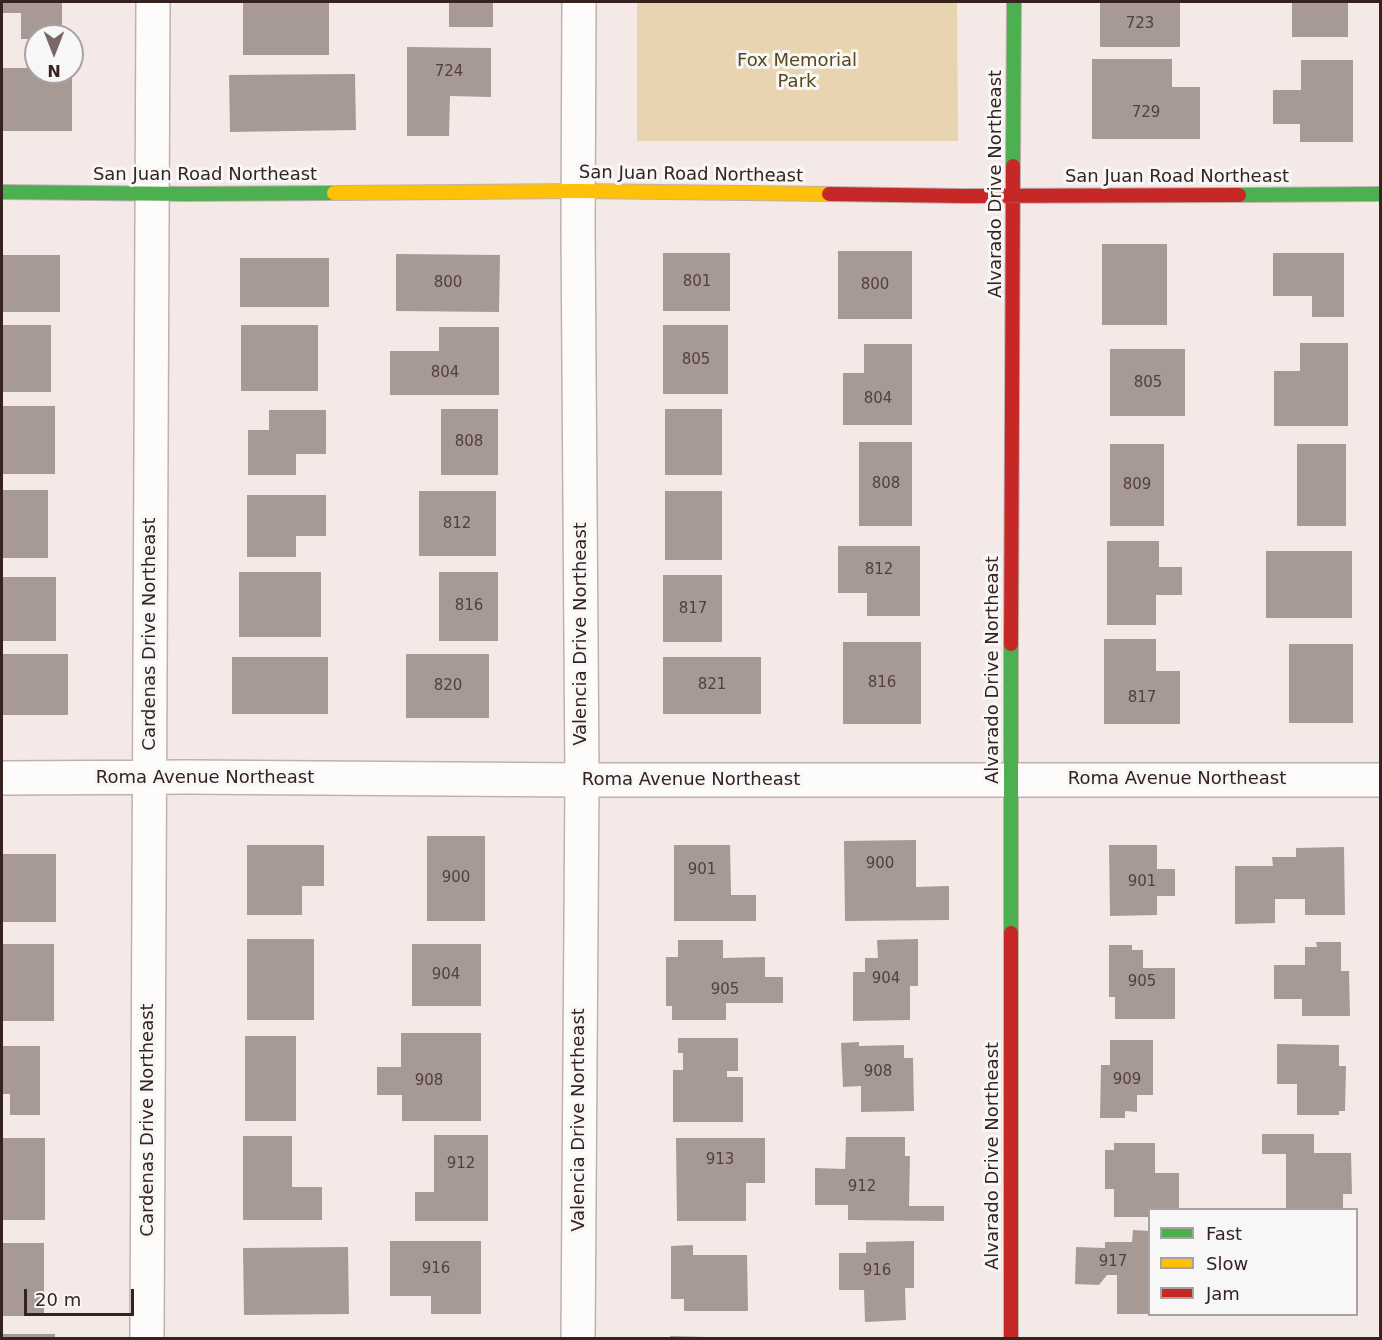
<!DOCTYPE html>
<html>
<head>
<meta charset="utf-8">
<style>
  body { margin:0 }
  #map { position:relative; width:1382px; height:1340px; overflow:hidden; background:#f5e9e7; font-family:"DejaVu Sans",sans-serif }
  canvas { display:block }
  .frame { position:absolute; inset:0; border:3px solid #36221f; pointer-events:none }
  .legend { position:absolute; left:1148px; top:1208px; width:210px; height:108px; box-sizing:border-box; background:#f7f7f7; border:2px solid #aaa2a1; margin:0; padding:8px 10px; list-style:none; font-size:18px; color:#36221f }
  .legend li { display:flex; align-items:center; gap:12px; height:30px }
  .legend b { width:30px; border:2px solid #aaa2a1 }
  .north { position:absolute; left:24px; top:24px; width:60px; height:60px; box-sizing:border-box; background:#f7f7f7; border:2px solid #aaa2a1; border-radius:50%; rotate:180deg; font-size:16px; font-weight:700; line-height:24px; text-align:center; color:#36221f }
  .north::after { content:''; display:block; margin:auto; width:21px; height:27px; background:#796865; clip-path:polygon(50% 0,100% 100%,50% 72%,0 100%) }
  .scale { position:absolute; left:24px; top:1289px; width:110px; height:27px; box-sizing:border-box; border:3px solid #36221f; border-top:0; padding-left:8px; font-size:18px; line-height:21px; white-space:nowrap; color:#36221f; -webkit-text-stroke:4px #f7f7f7; paint-order:stroke }
</style>
</head>
<body>
<div id="map">
<canvas width="1382" height="1340"></canvas>
<div class="frame"></div>
<ul class="legend">
<li><b style="height:8px;background:#4caf50"></b>Fast</li>
<li><b style="height:8px;background:#ffc107"></b>Slow</li>
<li><b style="height:8px;background:#c62828"></b>Jam</li>
</ul>
<div class="north">N</div>
<div class="scale">20 m</div>
</div>
<script>
const ctx = document.querySelector('canvas').getContext('2d');
ctx.lineJoin = 'round';
function fillPath(path, color) {
  ctx.fillStyle = color;
  ctx.fill(path, 'evenodd');
}
function strokePath(path, color, width, dash) {
  ctx.strokeStyle = color;
  ctx.lineWidth = width;
  ctx.lineCap = dash ? 'butt' : 'round';
  ctx.setLineDash(dash || []);
  ctx.stroke(path);
}
function drawText(font, color, halo, rows, align = 'center') {
  ctx.font = font + ' "DejaVu Sans",sans-serif';
  ctx.lineWidth = 6;
  ctx.setLineDash([]);
  ctx.textBaseline = 'middle';
  ctx.strokeStyle = halo;
  ctx.fillStyle = color;
  for (const [text, x, y, turn = 0] of rows) {
    ctx.save();
    ctx.translate(x, y);
    ctx.rotate((+turn || 0) * Math.PI / 180);
    ctx.textAlign = isNaN(turn) ? turn : align;
    if (halo) ctx.strokeText(text, 0, 0);
    ctx.fillText(text, 0, 0);
    ctx.restore();
  }
}
fillPath(new Path2D(`
  M637,2H957L958,141H637Z`), '#e8d5b0');
fillPath(new Path2D(`
  M2,2H62V36H36V39H21V13H2Z
  M243,2H329V55H243Z
  M449,2H493V27H449Z
  M1100,2H1180V47H1100Z
  M1292,2H1348V37H1292Z
  M407,47L491,48V97L450,96L449,136H407Z
  M1092,59H1172V87H1200V139H1092Z
  M1301,60H1353V142H1300V124H1273V90H1301Z
  M2,68H36V72H72V131H2Z
  M355,74L356,130L230,132L229,75Z
  M1102,244H1167V325H1102Z
  M838,251H912V319H838Z
  M663,253H730V311H663Z
  M1273,253H1344V317H1312V296H1273Z
  M396,254L500,255L499,312L396,311Z
  M2,255H60V312H2Z
  M240,258H329V307H240Z
  M2,325H51V392H2Z
  M241,325H318V391H241Z
  M663,325H728V394H663Z
  M439,327H499V395H390V351H439Z
  M1300,343H1348V426H1274V371H1300Z
  M864,344H912V425H843V373H864Z
  M1110,349H1185V416H1110Z
  M2,406H55V474H2Z
  M441,409H498V475H441Z
  M665,409H722V475H665Z
  M269,410H326V454H296V475H248V430H269Z
  M859,442H912V526H859Z
  M1110,444H1164V526H1110Z
  M1297,444H1346V526H1297Z
  M2,490H48V558H2Z
  M419,491H496V556H419Z
  M665,491H722V560H665Z
  M247,495H326V536H296V557H247Z
  M1107,541H1159V567H1182V595H1156V625H1107Z
  M838,546H920V616H867V593H838Z
  M1266,551H1352V618H1266Z
  M239,572H321V637H239Z
  M439,572H498V641H439Z
  M663,575H722V642H663Z
  M2,577H56V641H2Z
  M1104,639H1156V671H1180V724H1104Z
  M843,642H921V724H843Z
  M1289,644H1353V723H1289Z
  M2,654H68V715H2Z
  M406,654H489V718H406Z
  M232,657H328V714H232Z
  M663,657H761V714H663Z
  M427,836H485V921H427Z
  M916,840V887L949,886V920L845,921L844,841Z
  M247,845H324V886H302V915H247Z
  M674,845H730L731,895H756V921H674Z
  M1109,845H1157V869H1175V896H1157V915L1110,916Z
  M1344,847L1345,915H1305V899H1275V923L1235,924V866H1273L1272,857H1296V848Z
  M2,854H56V922H2Z
  M247,939H314V1020H247Z
  M918,939V986H910V1020L853,1021V972H865V958H878L877,940Z
  M678,940H723V958L765,957V977H783V1003H726V1020H672V1006H666V957H678Z
  M1316,942H1341V971H1349L1350,1016H1302V999H1274V965H1305V947H1317Z
  M2,944H54V1021H3Z
  M412,944H481V1006H412Z
  M1109,945H1132V950H1143V968H1175V1019H1115V997H1109Z
  M401,1033H481V1121H402V1095H377V1067H401Z
  M245,1036H296V1121H245Z
  M678,1038H738V1071H727V1077H743V1122H673V1070H683V1053H678Z
  M1110,1040H1153V1095H1137V1112L1125,1111V1118H1100L1101,1065H1110Z
  M859,1042V1046L904,1045V1058H913L914,1111L861,1112V1086L843,1087L841,1043Z
  M1277,1044L1339,1045V1066H1346L1345,1111H1339V1115H1297V1084H1277Z
  M2,1046H40V1115H10V1094H2Z
  M1262,1134H1314V1153H1351L1352,1194H1343V1210H1286V1154H1262Z
  M434,1135H488V1221H415V1192H434Z
  M243,1136H292V1187H322V1220H243Z
  M846,1137H905V1156H910L909,1206H944V1221L848,1220V1205H815V1168L845,1169Z
  M2,1138H45V1220H2Z
  M676,1138H765V1183H746V1221H677Z
  M1114,1143H1155V1173H1179V1210H1150V1217H1114V1189H1105V1150H1114Z
  M1133,1230L1150,1231V1314H1117V1275H1107L1099,1285L1075,1284L1076,1247L1105,1248V1242H1132Z
  M390,1241H481V1314H431V1296H390Z
  M914,1241V1288H905L906,1320L865,1322L864,1290H839V1253H866V1242Z
  M2,1243H44V1316H2Z
  M693,1245V1255H747L748,1311H684V1299H671V1246Z
  M348,1247L349,1314L244,1315L243,1248Z
  M2,1334H55V1338H2Z
  M670,1336L707,1337V1338H670Z`), '#a79a95');
const street = new Path2D(`
  M2,778L187,777L582,780H1380
  M147,1338L153,2
  M578,1338L582,780L578,229L579,2`);
const fast = new Path2D(`
  M1013,166L1014,2
  M2,192L186,194L334,193
  M1239,195L1380,194
  M1011,933V644`);
const slow = new Path2D(`
  M334,193L578,191L829,194`);
const jam = new Path2D(`
  M829,194L962,196L1239,195
  M1011,644L1013,166
  M1011,933V1338`);
strokePath(street, '#c0b1af', 36);
strokePath(fast, '#c0b1af', 16);
strokePath(slow, '#c0b1af', 16);
strokePath(jam, '#c0b1af', 16);
strokePath(street, '#fefcfb', 33);
strokePath(fast, '#4caf50', 14);
strokePath(slow, '#ffc107', 14);
strokePath(jam, '#c62828', 14);
drawText('15px', '#52403c', null, [
  ["723",1140,24],
  ["724",449,72],
  ["729",1146,113],
  ["801",697,282],
  ["800",448,283],
  ["800",875,285],
  ["805",696,360],
  ["804",445,373],
  ["805",1148,383],
  ["804",878,399],
  ["808",469,442],
  ["808",886,484],
  ["809",1137,485],
  ["812",457,524],
  ["812",879,570],
  ["816",469,606],
  ["817",693,609],
  ["816",882,683],
  ["821",712,685],
  ["820",448,686],
  ["817",1142,698],
  ["900",880,864],
  ["901",702,870],
  ["900",456,878],
  ["901",1142,882],
  ["904",446,975],
  ["904",886,979],
  ["905",1142,982],
  ["905",725,990],
  ["908",878,1072],
  ["909",1127,1080],
  ["908",429,1081],
  ["913",720,1160],
  ["912",461,1164],
  ["912",862,1187],
  ["917",1113,1262],
  ["916",436,1269],
  ["916",877,1271]
]);
drawText('18px', '#594717', '#f7f7f7', [
  ["Fox Memorial",797,61],
  ["Park",797,82]
]);
drawText('18px', '#36221f', '#f7f7f7', [
  ["San Juan Road Northeast",205,175],
  ["San Juan Road Northeast",691,175,1],
  ["San Juan Road Northeast",1177,177],
  ["Alvarado Drive Northeast",996,184,-90],
  ["Cardenas Drive Northeast",150,634,-90],
  ["Valencia Drive Northeast",581,634,-90],
  ["Alvarado Drive Northeast",993,670,-90],
  ["Roma Avenue Northeast",205,778],
  ["Roma Avenue Northeast",1177,779],
  ["Roma Avenue Northeast",691,780],
  ["Cardenas Drive Northeast",148,1120,-90],
  ["Valencia Drive Northeast",579,1120,-90],
  ["Alvarado Drive Northeast",993,1156,-90]
]);
</script>
</body>
</html>
